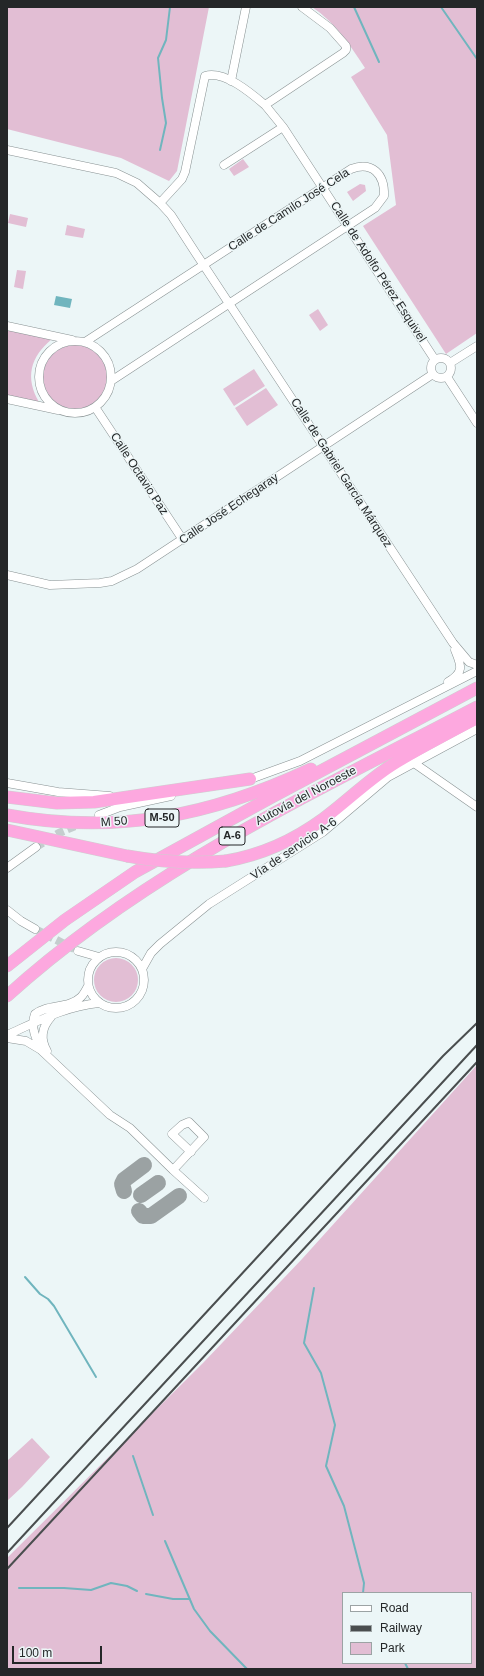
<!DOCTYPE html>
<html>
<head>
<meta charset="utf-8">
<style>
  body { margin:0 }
  #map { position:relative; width:484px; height:1676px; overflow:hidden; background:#ecf6f7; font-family:Helvetica,sans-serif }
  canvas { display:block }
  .frame { position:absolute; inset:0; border:8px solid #242728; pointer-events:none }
  .legend { position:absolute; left:342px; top:1592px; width:130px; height:72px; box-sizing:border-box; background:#ecf6f7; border:1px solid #9ca3a4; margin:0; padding:5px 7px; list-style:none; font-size:12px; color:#242728 }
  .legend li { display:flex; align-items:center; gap:8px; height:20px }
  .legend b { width:20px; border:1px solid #9ca3a4 }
  .scale { position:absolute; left:12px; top:1646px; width:90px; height:18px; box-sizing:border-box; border:2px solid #242728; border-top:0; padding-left:5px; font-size:12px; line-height:14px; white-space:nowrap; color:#242728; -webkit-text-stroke:3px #ecf6f7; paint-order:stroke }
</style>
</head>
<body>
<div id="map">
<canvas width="484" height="1676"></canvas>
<div class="frame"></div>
<ul class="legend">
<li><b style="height:5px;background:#fff"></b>Road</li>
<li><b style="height:5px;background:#4a4e4f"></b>Railway</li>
<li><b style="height:11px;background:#e2bed4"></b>Park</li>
</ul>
<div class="scale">100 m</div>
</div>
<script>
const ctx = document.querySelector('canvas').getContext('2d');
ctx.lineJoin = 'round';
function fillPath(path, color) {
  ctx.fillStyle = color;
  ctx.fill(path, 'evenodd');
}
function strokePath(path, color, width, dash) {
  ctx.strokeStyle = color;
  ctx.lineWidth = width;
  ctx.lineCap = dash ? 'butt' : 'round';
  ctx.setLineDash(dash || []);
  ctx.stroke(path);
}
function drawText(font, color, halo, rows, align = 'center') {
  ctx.font = font + ' Helvetica,sans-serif';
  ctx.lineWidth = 3;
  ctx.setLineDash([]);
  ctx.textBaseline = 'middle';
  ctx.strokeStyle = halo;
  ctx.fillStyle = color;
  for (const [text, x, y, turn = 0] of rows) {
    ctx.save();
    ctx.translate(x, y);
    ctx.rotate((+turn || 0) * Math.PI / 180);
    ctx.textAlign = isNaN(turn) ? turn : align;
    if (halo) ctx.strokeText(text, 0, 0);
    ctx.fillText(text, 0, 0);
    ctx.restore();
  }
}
fillPath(new Path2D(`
  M7,7H209L177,171L169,181L121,158L7,129Z
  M312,7H477V333L446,354L363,226L396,205L387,135L351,77L365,68C350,45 335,22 312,7Z
  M243,159L249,167L234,176L229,169Z
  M360,184L365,185L366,191L353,201L347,192Z
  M10,214L28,218L26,227L8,223Z
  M67,225L85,229L83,238L65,235Z
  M17,270L26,271L23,289L14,287Z
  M318,309L328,325L320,331L309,315Z
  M7,330L52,339C30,357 25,378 39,402L7,396Z
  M43 377a32 32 0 1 1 64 0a32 32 0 1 1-64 0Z
  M254,369L265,386L234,406L223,389Z
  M266,388L278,405L247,426L235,408Z
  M94 980a22 22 0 1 1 44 0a22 22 0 1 1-44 0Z
  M477,1065V1669H7V1558L203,1363L302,1259ZM343,1593H471V1663H343Z
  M32,1438L50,1457L22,1487L7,1501V1461Z`), '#e2bed4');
fillPath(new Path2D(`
  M56,296L72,299L70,308L54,305Z`), '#70b5be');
strokePath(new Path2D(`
  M354,7L379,62
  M441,7L477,59
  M160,150L166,123L162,98L158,58L166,40L170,7
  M25,1277L40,1294L48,1299L54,1306L96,1377
  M314,1288L304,1343L321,1373L335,1425L326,1466L344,1506L364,1583L363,1593
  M133,1456L153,1515
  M165,1541L194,1609L210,1631L247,1669
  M19,1588H64L91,1590L111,1583L127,1586L137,1591
  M146,1594L173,1599H190
  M405,1663L408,1669`), '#70b5be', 2);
strokePath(new Path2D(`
  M124,1191L122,1184L124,1180L144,1165
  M141,1195L158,1183
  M139,1211L143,1216H151L179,1196`), '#9ba2a3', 16);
strokePath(new Path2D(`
  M36,847L59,833L80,824
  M35,929L78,951`), '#c4cdce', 8, [8, 4]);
const minor = new Path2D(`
  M231,81L246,7
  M265,105L283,127L435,360
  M7,150L116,173L137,183L160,203L171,215L195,252L453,643L469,662L477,665
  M224,165L283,127
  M160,203L182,179L185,172L205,76C224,70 251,93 265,105L343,53L346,50V46L330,28L302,7
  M7,326L72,340
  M39 377a36 36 0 1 1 72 0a36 36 0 1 1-72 0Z
  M85,342L351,169C372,161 385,174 384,196L375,208L111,381
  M431 368a10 10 0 1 1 20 0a10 10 0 1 1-20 0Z
  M450,363L477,346
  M447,377L477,423
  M7,399L58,410
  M95,407L183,540
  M7,575L50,585L100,583L112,581L137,569L433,374
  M448,682C465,672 461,665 455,650
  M414,763L477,807
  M245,781L300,761L477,671
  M7,783L58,792L110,796
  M99,815L120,807L171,796
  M7,868L36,847
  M7,910L21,921L35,929
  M78,951L99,957
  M88 980a28 28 0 1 1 56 0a28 28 0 1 1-56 0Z
  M142,969L151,953L160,944L209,904L323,832L388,777L477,729
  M88,986C86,990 84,994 81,997C69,1009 47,1004 35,1014C30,1027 36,1039 42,1051L110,1115L130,1128L173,1170L204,1137L189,1122L182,1125L172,1134L191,1152
  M7,1035C36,1022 66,1006 99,1003
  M7,1038L26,1041L41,1050
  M47,1051C40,1039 42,1027 51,1017
  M173,1170L204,1198`);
const highway = new Path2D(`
  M7,797L57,803L94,802L250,779
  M7,815C116,835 211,816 311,769
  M7,830L127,856
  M226,861C261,855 293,841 323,819C346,802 367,781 392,765C419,748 449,733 477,718
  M7,966L65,920L135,872L270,798L477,688
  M7,996C146,870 313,793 477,707`);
strokePath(minor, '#899293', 9);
strokePath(highway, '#cfcfd0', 13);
strokePath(minor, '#fff', 8);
strokePath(highway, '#fda8df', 12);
strokePath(new Path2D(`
  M7,1528L443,1056L477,1023
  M7,1553L477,1045
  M7,1569L477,1062`), '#4a4e4f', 2);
const highwayBridge = new Path2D(`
  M127,856C161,862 192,864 226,861`);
strokePath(highwayBridge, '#cfcfd0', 13, []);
strokePath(highwayBridge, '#fda8df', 12);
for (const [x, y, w] of [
  [162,818,34],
  [232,836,26]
]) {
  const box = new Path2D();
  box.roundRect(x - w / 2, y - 9, w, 18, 3);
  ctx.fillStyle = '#ecf6f7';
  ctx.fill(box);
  strokePath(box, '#242728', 1);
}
drawText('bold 11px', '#242728', null, [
  ["M-50",162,818],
  ["A-6",232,836]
]);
drawText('12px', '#242728', '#ecf6f7', [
  ["Calle de Camilo José Cela",289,210,-33],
  ["Calle de Adolfo Pérez Esquivel",378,272,57],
  ["Calle de Gabriel García Márquez",341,473,57],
  ["Calle Octavio Paz",139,474,57],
  ["Calle José Echegaray",229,509,-34],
  ["Autovía del Noroeste",306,796,-28],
  ["M 50",114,822,-4],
  ["Vía de servicio A-6",294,849,-34]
]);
</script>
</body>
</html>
